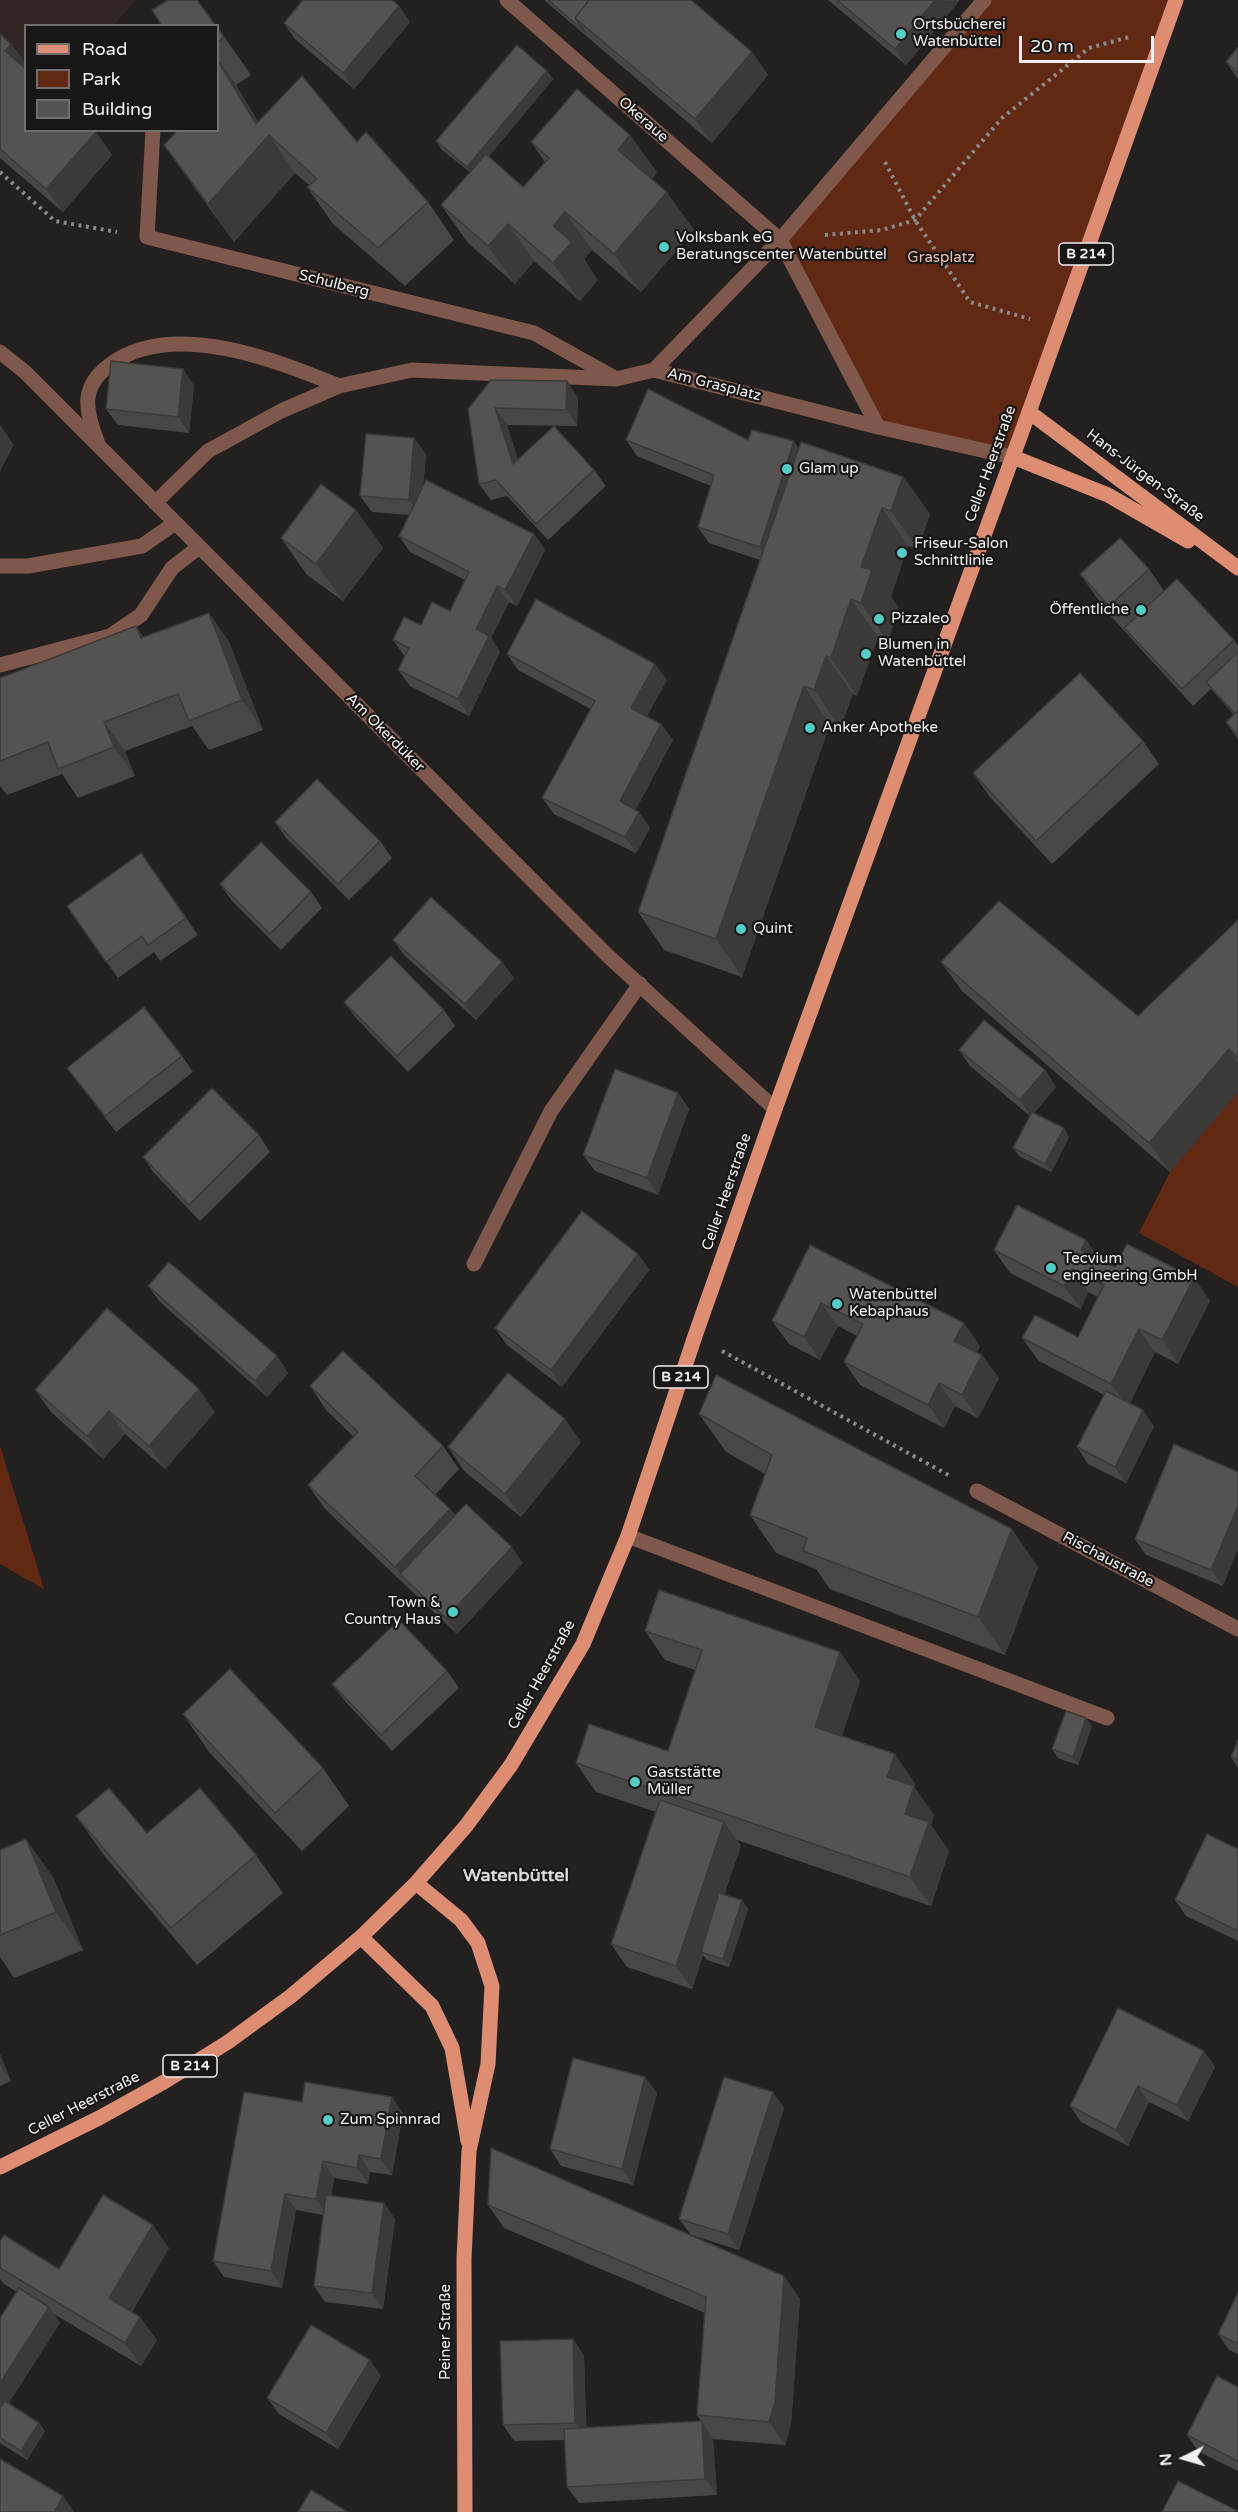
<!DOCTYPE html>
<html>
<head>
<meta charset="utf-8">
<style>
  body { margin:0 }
  #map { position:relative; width:1238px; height:2512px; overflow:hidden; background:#23201f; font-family:"Varela Round",sans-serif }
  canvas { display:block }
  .legend { position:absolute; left:24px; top:24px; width:195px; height:108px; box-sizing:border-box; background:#191716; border:2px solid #6f6d6d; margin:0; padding:8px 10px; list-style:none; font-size:18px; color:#f1efef }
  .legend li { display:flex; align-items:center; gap:12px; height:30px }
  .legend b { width:30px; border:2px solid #6f6d6d }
  .north { position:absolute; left:1154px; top:2428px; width:60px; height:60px; -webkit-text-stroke:4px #191716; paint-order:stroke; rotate:265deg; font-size:16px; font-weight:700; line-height:24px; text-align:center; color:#f1efef }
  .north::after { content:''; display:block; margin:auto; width:21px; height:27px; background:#f1efef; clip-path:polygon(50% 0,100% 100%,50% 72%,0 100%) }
  .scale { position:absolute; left:1019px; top:36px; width:135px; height:27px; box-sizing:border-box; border:3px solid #f1efef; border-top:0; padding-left:8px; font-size:18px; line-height:21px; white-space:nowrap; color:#f1efef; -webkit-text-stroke:4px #191716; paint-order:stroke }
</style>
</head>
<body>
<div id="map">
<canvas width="1238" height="2512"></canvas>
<ul class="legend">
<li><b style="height:8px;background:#dc8d72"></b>Road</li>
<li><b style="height:16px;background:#612914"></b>Park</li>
<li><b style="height:16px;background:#555251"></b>Building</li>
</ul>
<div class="north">N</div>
<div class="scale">20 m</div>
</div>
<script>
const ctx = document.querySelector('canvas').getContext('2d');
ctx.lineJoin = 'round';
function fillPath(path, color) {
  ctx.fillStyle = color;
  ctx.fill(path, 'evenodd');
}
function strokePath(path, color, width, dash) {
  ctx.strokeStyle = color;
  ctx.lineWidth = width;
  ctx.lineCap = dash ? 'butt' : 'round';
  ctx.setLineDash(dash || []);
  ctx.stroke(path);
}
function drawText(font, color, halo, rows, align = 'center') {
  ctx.font = font + ' "Varela Round",sans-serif';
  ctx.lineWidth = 4.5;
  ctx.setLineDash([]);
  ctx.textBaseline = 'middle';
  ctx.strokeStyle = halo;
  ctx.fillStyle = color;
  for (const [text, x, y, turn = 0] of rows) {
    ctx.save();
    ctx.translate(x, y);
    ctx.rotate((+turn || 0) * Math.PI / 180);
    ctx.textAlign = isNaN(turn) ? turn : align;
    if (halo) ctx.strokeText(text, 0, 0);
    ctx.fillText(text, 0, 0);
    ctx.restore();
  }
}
fillPath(new Path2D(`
  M0,0H136L114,25L26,26V130L84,131L112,155L63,212L0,158Z`), '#302724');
fillPath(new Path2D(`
  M984,0H1176L1013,457L878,427L780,240Z
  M1238,1092V1287L1139,1233L1170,1172Z
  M0,1446L44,1589L0,1564Z`), '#612914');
strokePath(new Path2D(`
  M885,162L915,220L970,302L1030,319
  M0,172L55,221L117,232
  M825,235L882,230L915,220L1002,118L1089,48L1129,37
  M722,1351L952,1477`), '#8a8888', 4, [3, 4.5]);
strokePath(new Path2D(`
  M507,0L780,240L878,427
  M153,130L147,237L534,333L613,377
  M0,352L25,372L607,955L775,1109
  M654,370L780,240L984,0
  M97,441C85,410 80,386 111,364C173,319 276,360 339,386
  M155,503L208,451L281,411L339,386L412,370L616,379L654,370L878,427L1013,457
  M0,566H28L142,546L175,523
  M0,665L110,636L141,615L172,568L199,547
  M474,1264L551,1111L640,984
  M977,1491L1238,1629
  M628,1536L1107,1718`), '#7e584a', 15);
strokePath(new Path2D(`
  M1029,412L1238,568
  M1013,457L1108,495L1188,541
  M416,1883L461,1920L478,1943L492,1986L488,2064L469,2151L464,2259L465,2512
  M361,1937L432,2006L452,2048L468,2141
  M0,2167L99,2118L164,2082L228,2042L291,1996L361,1937L416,1883L466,1826L511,1765L583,1644L628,1536L695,1336L775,1109L1029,412L1176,0`), '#dc8d72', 15);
fillPath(new Path2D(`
  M544,0H691L752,52L768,75L712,143Z
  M828,0H959V1L906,65Z
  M399,6L410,22L354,89L295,39L284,23Z
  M218,28L251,75L236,85L258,122L357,142L428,202L454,240L405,286L333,224L307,187L309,185L295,173L234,242L191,183L164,145L218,130Z
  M0,34L11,44L26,64V130L96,132L112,155L63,212L0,158Z
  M1238,47V79L1226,62Z
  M547,71L553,79L489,156L523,187L545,162L531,142L657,172L652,179L694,230L641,292L592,250L584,259L598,280L580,301L534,261L515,284L468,243L441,205L470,172L442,150L436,141Z
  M567,381L578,398L577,426L507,425L518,460L594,470L606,486L548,540L507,496L491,500L479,484L468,409Z
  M194,385L189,433L118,425L106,409Z
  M626,440H748L799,448L903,477L930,514L918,549L908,546L891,597L899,608L888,641L878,637L857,696L853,694L840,728L830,724L742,977L664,950L638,912L760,560L709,543L698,527L711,486L637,456Z
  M426,454L423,487L534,534L545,550L517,606L509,602L491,638L500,652L469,716L410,686L398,670L405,657L393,640L421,625L450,611L465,580L410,552L399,536L409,515L372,512L360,496Z
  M356,510L383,548L343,601L307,575L281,538Z
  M1149,569L1164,591L1234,640L1238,646V739L1226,722L1234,715L1211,689L1193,706L1107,612L1080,574Z
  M209,613L229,642L263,730L209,750L192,726L125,751L135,776L78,798L62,774L7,795L0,786V678L144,637Z
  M507,654L667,680L647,716L661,724L673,740L635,810L650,828L636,853L554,814L542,798L591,709L518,670Z
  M1143,741L1159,764L1052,864L989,796L973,773Z
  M275,822L380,841L392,858L349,900L286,838Z
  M141,853L198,935L160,961L154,952L118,978L67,906Z
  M220,884L311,892L322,908L281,950L232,901Z
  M1238,920V1092L1170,1172L962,991L941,962L1138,1016Z
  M393,940L502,962L514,978L476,1020L405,956Z
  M344,1002L444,1010L455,1026L408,1072L356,1018Z
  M959,1050L1045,1070L1056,1087L1034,1113L1064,1128L1069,1137L1051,1172L1019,1156L1013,1148L1030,1116L970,1066Z
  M182,1056L193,1072L116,1132L67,1068Z
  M678,1093L689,1109L658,1195L595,1171L583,1155Z
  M259,1135L270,1152L200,1221L154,1173L143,1157Z
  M1086,1240L1100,1260L1115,1267L1194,1278L1210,1301L1178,1364L1155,1352L1130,1403L1154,1426L1126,1483L1088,1464L1077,1447L1104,1395L1039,1361L1022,1338L1078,1337L1098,1297L1088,1292L1081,1309L1010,1273L994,1250Z
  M810,1245L980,1346L977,1352L999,1378L978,1418L955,1406L944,1428L860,1385L844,1362L857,1336L838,1326L820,1360L789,1344L772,1321Z
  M638,1254L649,1270L562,1387L507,1345L495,1328Z
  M148,1286L277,1356L288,1373L267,1397L160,1302Z
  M310,1386L443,1446L459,1469L435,1495L450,1509L455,1515L523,1563L457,1634L325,1509L308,1485L354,1437L326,1410Z
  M35,1390L215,1412L165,1469L125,1434L103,1459L52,1413Z
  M699,1414L1038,1567L1005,1655L830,1589L816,1569L776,1553L750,1515L765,1474L726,1452Z
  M565,1419L581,1442L521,1517L464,1471L448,1447Z
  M1174,1444L1223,1586L1146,1555L1135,1539Z
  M645,1631L840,1652L860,1681L842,1736L915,1783L914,1787L934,1815L931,1825L949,1851L931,1906L737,1840L741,1846L724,1895L742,1900L748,1909L729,1967L707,1960L703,1955L692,1989L627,1967L611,1944L656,1812L596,1792L576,1763L668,1751L695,1670L665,1660Z
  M447,1671L459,1688L392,1751L344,1700L332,1684Z
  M183,1714L323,1768L349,1806L302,1851L209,1752Z
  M1092,1726L1078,1765L1058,1758L1052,1749Z
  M1238,1740V1768L1231,1757Z
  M76,1816L147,1833L256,1855L283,1893L197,1965L103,1854Z
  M1238,1849V1941L1186,1916L1175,1900Z
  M0,1850L53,1877L83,1950L14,1978L0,1957Z
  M1204,2051L1215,2067L1188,2121L1149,2102L1128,2146L1081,2122L1070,2106Z
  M0,2054L11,2081L0,2086Z
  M657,2093L633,2185L561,2166L550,2149Z
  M302,2102L403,2113L392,2175L370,2172L368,2184L334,2178L331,2196L384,2203L395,2219L383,2309L325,2302L314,2286L323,2215L296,2210L282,2288L224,2277L213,2261Z
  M784,2108L739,2250L691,2235L679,2219Z
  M488,2205L784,2276L800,2299L791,2425L785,2445L713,2439L717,2495L579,2503L567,2487L564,2440L514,2441L503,2425L573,2339L584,2356L586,2428L701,2421L697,2415L705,2313L504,2228Z
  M0,2241L59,2269L169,2248L132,2312L157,2340L141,2366L54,2314L60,2323L8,2404L39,2423L45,2431L27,2460L0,2443V2318L17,2292L4,2284L0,2279Z
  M1238,2293V2354L1229,2350L1218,2334Z
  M381,2376L338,2449L279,2414L267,2398Z
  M1238,2387V2471L1199,2452L1187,2435Z`), '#494746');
fillPath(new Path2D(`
  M935,0L959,1L906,65L895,49Z
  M399,6L410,22L354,89L343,73Z
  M11,44L26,64V69L5,51Z
  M752,52L768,75L712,143L695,119Z
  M218,59L236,85L267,137L269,135L295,173L234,242L208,204L256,124L218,61Z
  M547,71L553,79L473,175L467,167Z
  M96,132L112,155L63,212L46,189Z
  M630,135L657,172L645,187L618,150Z
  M667,192L694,230L641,292L614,254Z
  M565,212L592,250L584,259L598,280L580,301L553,263V226Z
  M508,224L534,261L515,284L488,246Z
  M183,369L194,385L189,433L178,417Z
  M567,381L578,398L577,426L566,410Z
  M495,408L507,425L525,480L513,464Z
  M0,425L14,445L0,471Z
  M414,438L426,454L420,516L409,500Z
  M794,441L806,458L771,563L760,547Z
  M903,477L930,514L918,549L891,511Z
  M882,508L908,546L891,597L899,608L888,641L861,603V567Z
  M356,510L383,548L343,601L316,564Z
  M534,534L545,550L517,606L505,590Z
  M497,586L509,602L491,638L500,652L469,716L458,699L476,629Z
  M851,599L878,637L857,696L831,658Z
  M209,613L229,642L263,730L242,700Z
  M136,626L156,655L141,638Z
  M826,656L853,694L840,728L814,690Z
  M655,664L667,680L642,724L631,708Z
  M804,686L830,724L742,977L716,939Z
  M104,722L125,751L135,776L114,747Z
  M661,724L673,740L632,817L620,801Z
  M639,812L650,828L636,853L625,837Z
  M502,962L514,978L476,1020L465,1004Z
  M1229,1049L1238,1063V1092L1170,1172L1149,1143Z
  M1045,1070L1056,1087L1031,1117L1020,1100Z
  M678,1093L689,1109L658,1195L647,1178Z
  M1064,1128L1069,1137L1051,1172L1045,1164Z
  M1086,1240L1102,1263L1081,1250Z
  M638,1254L649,1270L562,1387L551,1370Z
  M1072,1269L1088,1292L1081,1309L1064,1286Z
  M1194,1278L1210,1301L1178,1364L1162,1340Z
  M821,1303L838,1326L820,1360L804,1337Z
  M964,1323L980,1346L970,1364L954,1341Z
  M1139,1329L1155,1352L1128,1407L1111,1384Z
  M982,1355L999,1378L978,1418L962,1395Z
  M277,1356L288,1373L267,1397L255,1381Z
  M939,1383L955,1406L944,1428L928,1405Z
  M199,1389L215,1412L165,1469L149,1446Z
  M1143,1410L1154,1426L1126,1483L1115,1467Z
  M109,1411L125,1434L103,1459L87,1436Z
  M565,1419L581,1442L521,1517L505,1494Z
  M1238,1506V1549L1223,1586L1211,1570Z
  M450,1509L466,1532L400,1574L411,1590L395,1567Z
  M1012,1529L1038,1567L1005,1655L978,1617Z
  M512,1547L523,1563L457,1634L446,1618Z
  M840,1652L860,1681L835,1756L815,1727Z
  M1086,1718L1092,1726L1078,1765L1073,1757Z
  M895,1754L915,1783L914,1787L934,1815L931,1825L949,1851L931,1906L910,1877L905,1814L887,1777Z
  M724,1822L741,1846L704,1953L701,1952L703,1955L692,1989L676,1966Z
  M26,1839L53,1877L83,1950L56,1912Z
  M742,1900L748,1909L729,1967L723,1959Z
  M1204,2051L1215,2067L1188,2121L1177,2105Z
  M0,2054L11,2081L0,2065Z
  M645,2077L657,2093L633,2185L622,2169Z
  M1138,2086L1149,2102L1128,2146L1116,2130Z
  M773,2092L784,2108L739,2250L728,2234Z
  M392,2097L403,2113L392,2175L381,2159Z
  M359,2155L370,2172L368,2184L357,2168Z
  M323,2161L334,2178L328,2216L316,2199Z
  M285,2194L296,2210L282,2288L271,2271Z
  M384,2203L395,2219L383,2309L372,2293Z
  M153,2225L169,2248L126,2322L109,2298Z
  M784,2276L800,2299L791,2425L785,2445L769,2422Z
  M49,2307L60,2323L0,2417V2383Z
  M140,2317L157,2340L141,2366L125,2343Z
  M573,2339L584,2356L587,2440L575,2423Z
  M370,2360L381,2376L338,2449L326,2433Z
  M702,2422L713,2439L717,2495L705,2479Z
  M39,2423L45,2431L27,2460L21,2451Z
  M63,2496L74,2512H54Z`), '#3c3939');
const building = new Path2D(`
  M168,0H197L216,26H162L152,10Z
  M303,0H392L399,6L343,73L284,23Z
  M548,0H589L575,18L585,32Z
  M589,0H691L752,52L695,119L575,18Z
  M837,0H935L895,49Z
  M218,28L224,37L218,42Z
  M0,34L11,44L5,51L26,69V130H94L96,132L46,189L0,149Z
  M517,45L547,71L467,167L436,141Z
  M1238,47V73L1226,62Z
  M218,61L256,124L302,76L357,142L366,132L428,202L378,248L307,187L317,179L269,135L208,204L164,145L178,130H218Z
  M577,89L630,135L618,150L667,192L614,254L565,212L553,226L572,242L553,263L508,224L488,246L441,205L486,154L523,187L549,158L531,142Z
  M111,361L183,369L178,417L106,409Z
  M491,380L567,381L566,410L495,408L513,464L554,426L594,470L536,524L496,480L479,484L468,409Z
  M648,389L748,440L752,430L794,441L760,547L698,527L714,475L626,440Z
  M366,434L414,438L409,500L360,496Z
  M801,442L903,477L891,511L882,508L861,567L872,570L861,603L851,599L831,658L826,656L814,690L804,686L716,939L638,912Z
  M426,480L534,534L505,590L497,586L476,629L489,636L458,699L398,670L409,648L393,640L404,617L421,625L432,602L450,611L469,572L399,536Z
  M321,484L356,510L316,564L281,538Z
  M1120,538L1149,569L1109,606L1080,574Z
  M1177,579L1234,640L1182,689L1124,628Z
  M536,599L655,664L631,708L661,724L620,801L639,812L625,837L542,798L595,701L507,654Z
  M209,613L242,700L189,721L178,694L104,722L114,747L58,769L48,742L0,761V678L136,626L141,638Z
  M1238,652V711L1235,714L1206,682Z
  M1080,673L1143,741L1036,841L973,773Z
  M1238,711V735L1226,722Z
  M317,779L380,841L338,884L275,822Z
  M261,842L311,892L270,934L220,884Z
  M141,853L186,918L148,945L142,936L106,962L67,906Z
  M431,897L502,962L465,1004L393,940Z
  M999,901L1138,1016L1238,920V1058L1229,1049L1149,1143L941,962Z
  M391,956L444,1010L397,1056L344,1002Z
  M144,1007L182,1056L105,1116L67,1068Z
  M984,1020L1045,1070L1020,1100L959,1050Z
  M615,1069L678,1093L647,1178L583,1155Z
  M212,1088L259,1135L189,1205L143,1157Z
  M1032,1112L1064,1128L1045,1164L1013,1148Z
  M1017,1205L1086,1240L1081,1250L1115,1267L1127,1244L1194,1278L1162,1340L1139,1329L1111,1384L1022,1338L1035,1315L1078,1337L1104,1285L1072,1269L1064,1286L994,1250Z
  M582,1211L638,1254L551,1370L495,1328Z
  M810,1245L964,1323L954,1341L982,1355L962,1395L939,1383L928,1405L844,1362L863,1324L821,1303L804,1337L772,1321Z
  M169,1262L277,1356L255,1381L148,1286Z
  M107,1308L199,1389L149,1446L109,1411L87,1436L35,1390Z
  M343,1351L443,1446L415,1476L450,1509L395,1567L308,1485L358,1432L310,1386Z
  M508,1373L565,1419L505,1494L448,1447Z
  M716,1375L1012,1529L978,1617L803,1551L807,1538L750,1515L772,1455L699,1414Z
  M1106,1391L1143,1410L1115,1467L1077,1447Z
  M1174,1444L1238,1472V1506L1211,1570L1135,1539Z
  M466,1504L512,1547L446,1618L400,1574Z
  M659,1590L840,1652L815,1727L895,1754L887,1777L914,1786L905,1814L929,1822L910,1877L576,1763L589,1724L668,1751L702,1650L645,1631Z
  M399,1620L447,1671L381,1735L332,1684Z
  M230,1669L323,1768L275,1813L183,1714Z
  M1066,1711L1086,1718L1073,1757L1052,1749Z
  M1238,1740V1760L1231,1757Z
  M109,1788L147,1833L200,1788L256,1855L171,1928L76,1816Z
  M660,1800L724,1822L676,1966L611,1944Z
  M1207,1834L1238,1849V1931L1175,1900Z
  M26,1839L56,1912L0,1935V1850Z
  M719,1893L742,1900L723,1959L701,1952Z
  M1118,2008L1204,2051L1177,2105L1138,2086L1116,2130L1070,2106Z
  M573,2058L645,2077L622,2169L550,2149Z
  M724,2077L773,2092L728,2234L679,2219Z
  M305,2082L392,2097L381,2159L359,2155L357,2168L323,2161L316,2199L285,2194L271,2271L213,2261L244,2092L302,2102Z
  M491,2148L784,2276L775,2402L769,2422L697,2415L706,2297L488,2205Z
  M103,2195L153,2225L109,2298L140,2317L125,2343L0,2268V2241L4,2235L59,2269Z
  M326,2195L384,2203L372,2293L314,2286Z
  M19,2288L49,2307L0,2383V2318Z
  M1238,2293V2344L1218,2334Z
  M311,2325L370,2360L326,2433L267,2398Z
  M573,2339L575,2423L503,2425L500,2341Z
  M1217,2376L1238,2387V2461L1187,2435Z
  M5,2401L39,2423L21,2451L0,2438V2408Z
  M701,2421L702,2422L705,2479L567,2487L564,2429Z
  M0,2459L63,2496L54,2512H0Z
  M1178,2481L1238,2511V2512H1162Z
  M311,2490L348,2512H298Z`);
fillPath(building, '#555251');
strokePath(building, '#3c3939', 1.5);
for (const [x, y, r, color] of [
  [901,34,6,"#54cdc7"],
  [664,247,6,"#54cdc7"],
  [787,469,6,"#54cdc7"],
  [902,553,6,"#54cdc7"],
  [1141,610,6,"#54cdc7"],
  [879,619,6,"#54cdc7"],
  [866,654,6,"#54cdc7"],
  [810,728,6,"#54cdc7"],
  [741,929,6,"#54cdc7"],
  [1051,1268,6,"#54cdc7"],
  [837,1304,6,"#54cdc7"],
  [453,1612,6,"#54cdc7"],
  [635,1782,6,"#54cdc7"],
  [328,2120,6,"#54cdc7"]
]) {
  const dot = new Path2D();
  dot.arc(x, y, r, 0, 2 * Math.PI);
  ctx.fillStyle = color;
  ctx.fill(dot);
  strokePath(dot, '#191716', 2);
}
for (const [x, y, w] of [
  [1086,254,54],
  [681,1377,54],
  [190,2066,54]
]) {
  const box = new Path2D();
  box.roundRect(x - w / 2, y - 11, w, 22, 4.5);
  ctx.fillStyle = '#191716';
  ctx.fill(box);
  strokePath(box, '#f1efef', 1.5);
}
drawText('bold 14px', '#f1efef', null, [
  ["B 214",1086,254],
  ["B 214",681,1377],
  ["B 214",190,2066]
]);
drawText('15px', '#f1efef', '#191716', [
  ["Ortsbücherei",913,25],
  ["Watenbüttel",913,42],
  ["Volksbank eG",676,238],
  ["Beratungscenter Watenbüttel",676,255],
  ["Glam up",799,469],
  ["Friseur-Salon",914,544],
  ["Schnittlinie",914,561],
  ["Öffentliche",1129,610,"right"],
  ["Pizzaleo",891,619],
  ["Blumen in",878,645],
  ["Watenbüttel",878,662],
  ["Anker Apotheke",822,728],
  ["Quint",753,929],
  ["Tecvium",1063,1259],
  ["engineering GmbH",1063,1276],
  ["Watenbüttel",849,1295],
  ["Kebaphaus",849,1312],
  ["Town &",441,1603,"right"],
  ["Country Haus",441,1620,"right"],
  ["Gaststätte",647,1773],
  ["Müller",647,1790],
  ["Zum Spinnrad",340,2120]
], 'left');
drawText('15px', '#f1efef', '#191716', [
  ["Okeraue",643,120,41],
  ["Schulberg",334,284,14],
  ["Am Grasplatz",714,385,14],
  ["Celler Heerstraße",991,464,-70],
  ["Hans-Jürgen-Straße",1145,476,37],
  ["Am Okerdüker",385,733,45],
  ["Celler Heerstraße",727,1192,-71],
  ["Rischaustraße",1108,1560,28],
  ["Celler Heerstraße",542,1675,-61],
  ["Celler Heerstraße",84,2104,-27],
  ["Peiner Straße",446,2332,-90]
]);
drawText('15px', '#f1c0af', '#191716', [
  ["Grasplatz",941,258]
]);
drawText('bold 18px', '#ddd9d8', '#191716', [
  ["Watenbüttel",516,1876]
]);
</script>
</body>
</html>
